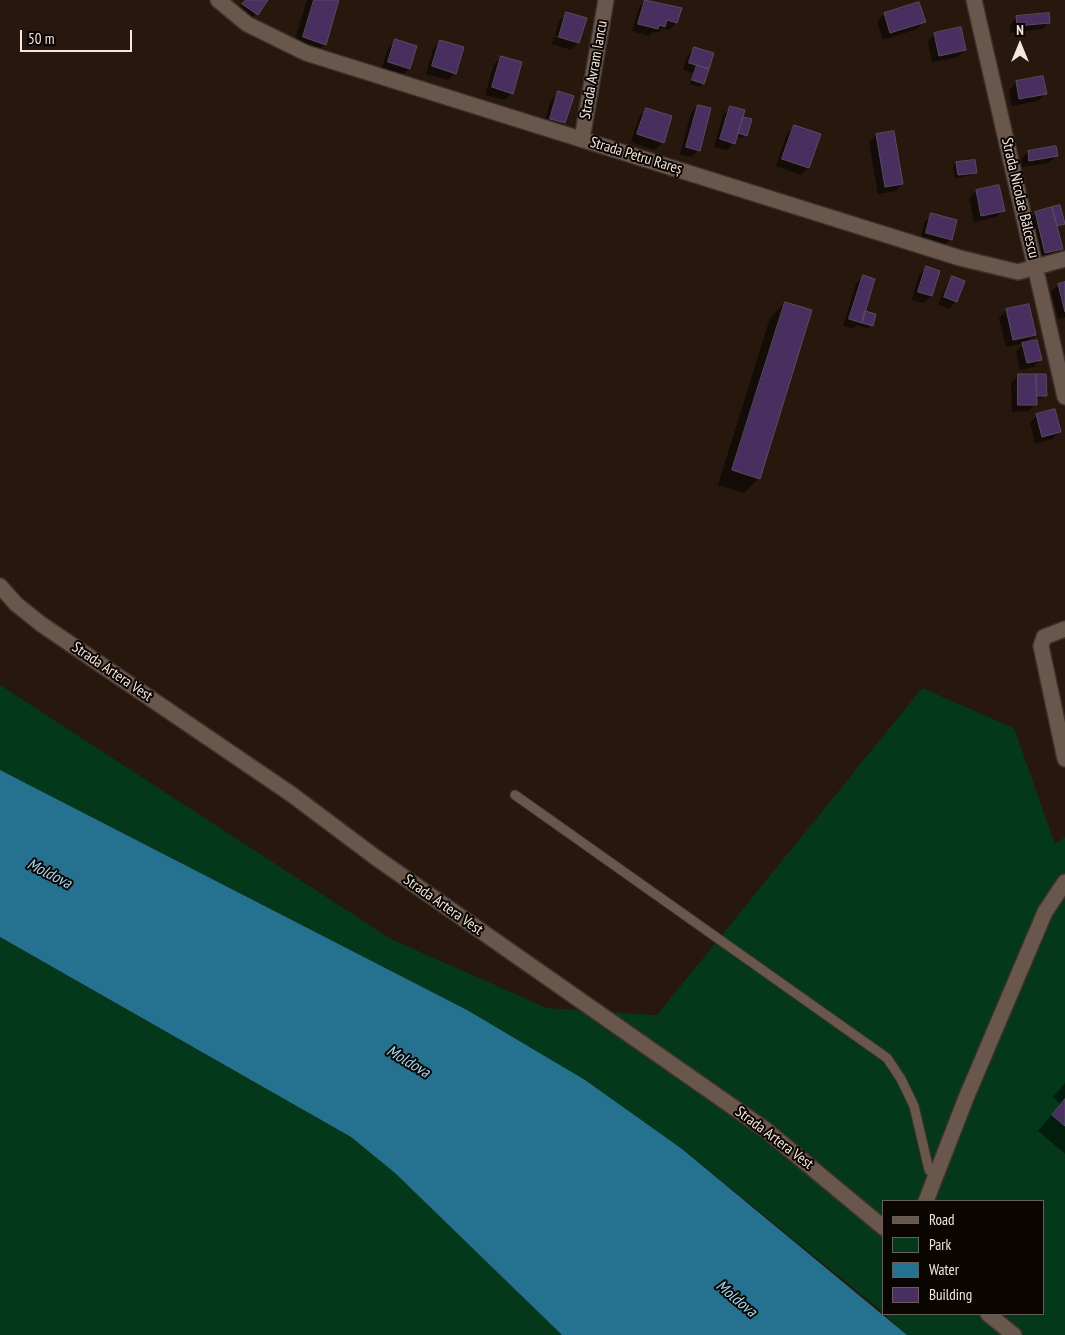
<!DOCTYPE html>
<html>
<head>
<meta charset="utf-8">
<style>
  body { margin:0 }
  #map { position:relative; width:1065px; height:1335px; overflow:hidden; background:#27170d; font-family:"PT Sans Narrow",sans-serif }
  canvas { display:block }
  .legend { position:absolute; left:882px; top:1200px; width:162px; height:115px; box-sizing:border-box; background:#0b0502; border:1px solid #685f5b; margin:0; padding:6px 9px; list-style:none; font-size:15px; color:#f3e7e0 }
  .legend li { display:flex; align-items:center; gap:10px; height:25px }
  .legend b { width:25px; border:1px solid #685f5b }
  .north { position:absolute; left:995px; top:20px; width:50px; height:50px; -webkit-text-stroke:4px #0b0502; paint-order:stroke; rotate:0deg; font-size:14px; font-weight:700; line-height:20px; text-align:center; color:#f3e7e0 }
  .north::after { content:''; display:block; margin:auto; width:18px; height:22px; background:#f3e7e0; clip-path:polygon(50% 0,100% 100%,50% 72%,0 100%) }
  .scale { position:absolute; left:20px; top:30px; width:112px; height:22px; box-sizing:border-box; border:2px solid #f3e7e0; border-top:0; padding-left:6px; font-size:15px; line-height:18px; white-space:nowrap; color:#f3e7e0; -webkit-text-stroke:4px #0b0502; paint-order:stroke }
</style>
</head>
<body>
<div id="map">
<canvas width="1065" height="1335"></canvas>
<ul class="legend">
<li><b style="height:6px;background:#6a574b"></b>Road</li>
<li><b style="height:14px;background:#03381b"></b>Park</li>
<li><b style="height:14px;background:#24728f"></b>Water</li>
<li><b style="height:14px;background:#492f60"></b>Building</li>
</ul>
<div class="north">N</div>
<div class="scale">50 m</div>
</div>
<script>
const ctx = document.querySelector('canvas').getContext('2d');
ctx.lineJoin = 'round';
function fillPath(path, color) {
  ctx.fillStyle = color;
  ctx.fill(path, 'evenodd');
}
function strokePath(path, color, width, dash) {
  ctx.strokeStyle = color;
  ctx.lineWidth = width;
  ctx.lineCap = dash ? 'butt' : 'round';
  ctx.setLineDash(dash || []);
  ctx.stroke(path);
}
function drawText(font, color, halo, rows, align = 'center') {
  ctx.font = font + ' "PT Sans Narrow",sans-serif';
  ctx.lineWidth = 4;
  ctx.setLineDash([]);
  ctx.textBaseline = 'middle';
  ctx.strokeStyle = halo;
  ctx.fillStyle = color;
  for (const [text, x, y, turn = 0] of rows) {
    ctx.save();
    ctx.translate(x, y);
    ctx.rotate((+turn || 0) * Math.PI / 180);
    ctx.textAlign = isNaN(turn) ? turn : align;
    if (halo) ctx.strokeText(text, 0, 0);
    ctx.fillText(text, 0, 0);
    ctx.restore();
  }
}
fillPath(new Path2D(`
  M0,685L391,939L547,1008L657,1015L922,688L1014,728L1055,844L1065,837V1335H907L884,1314H1044V1201H884V1313L682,1149L467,1010L0,770Z
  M0,937L351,1137L395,1173L562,1335H0Z`), '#03381b');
fillPath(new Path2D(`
  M0,770L467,1010L585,1080L682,1149L907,1335H562L395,1173L351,1137L0,937Z`), '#24728f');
fillPath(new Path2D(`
  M245,0H267L249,22L236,12Z
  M307,0H338L325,44L313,55L292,49Z
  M646,0L680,9L676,23L669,30L662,28L657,33L653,32L649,36L632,31L639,7Z
  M566,14L578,42L571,50L552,44L554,37L575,43V41L555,35L559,21Z
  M884,14L924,22L917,29L883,40L877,21Z
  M1017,17L1049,22L1042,29L1010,33V25Z
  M935,34L965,50L958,57L932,62L928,41Z
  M396,41L416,47L409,69L402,76L381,70L388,48Z
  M441,42L455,73L448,80L426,74L433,49Z
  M694,49L703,83L700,87L690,84L693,73L683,70L687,56Z
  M502,57L512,93L504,100L485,95L494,64Z
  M1016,83L1045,94L1038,101L1012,106L1009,90Z
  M558,93L564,123L557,130L543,126L551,100Z
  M698,106L699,150L691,157L680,154L691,113Z
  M731,107L742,118L750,120L746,135L742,138L736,136L734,143L727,150L714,147L723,115Z
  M646,109L663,142L655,150L631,142L639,117Z
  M794,127L808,167L801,175L776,166L787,134Z
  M876,135L902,184L895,191L878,194L869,143Z
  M1028,152L1057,155L1049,163L1022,167L1021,159Z
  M956,163L975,172L972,175L955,178L953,167Z
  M976,191L1004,210L996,217L974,222L969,198Z
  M1059,207L1063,223L1056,228L1061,249L1054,256L1038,260L1028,220L1035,213Z
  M932,215L951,239L943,246L920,240L925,222Z
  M926,268L931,296L924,303L912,300L919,275Z
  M863,276L864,312L871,325L868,329L857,325L853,329L843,326L856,284Z
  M953,277L956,301L949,309L938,304L946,285Z
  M1065,284V317L1058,319L1051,292L1059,285Z
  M785,303L759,478L744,493L718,485L770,318Z
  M1028,306L1034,335L1025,344L1040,360L1033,367L1020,370L1016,352L1025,343L1006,347L999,318L1006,311Z
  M1045,375L1046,395L1042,398L1035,399L1036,404L1028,411L1012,412L1011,383L1018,376Z
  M1037,415L1060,432L1052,439L1035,444L1030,423Z
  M1065,1083V1154L1038,1131L1060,1104L1053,1097Z`), '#0007');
const building = new Path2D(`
  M246,0H268L258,15L242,4Z
  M314,0H339L326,45L303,37Z
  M645,0L682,8L677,23L667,20L665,27L659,25L658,29L638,24Z
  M919,2L926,22L890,33L884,13Z
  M566,12L587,18L579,43L559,37Z
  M1049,13L1050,23L1017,26L1016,16Z
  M961,27L966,50L939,56L934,33Z
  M395,39L417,46L410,69L388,62Z
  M440,40L464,47L456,74L432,66Z
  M694,47L714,53L709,69L689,63Z
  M501,56L522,62L513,94L492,87Z
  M697,65L709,69L704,84L692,80Z
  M1043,76L1047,94L1019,99L1016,81Z
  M558,91L574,96L565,123L550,119Z
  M698,105L711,108L700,151L686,147Z
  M730,106L745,110L735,144L720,139Z
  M646,108L672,116L664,143L637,134Z
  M743,117L752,119L747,136L738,133Z
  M794,125L821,134L809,168L782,159Z
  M894,131L903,184L885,187L876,134Z
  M1056,146L1058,156L1029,161L1028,151Z
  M975,160L977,173L958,175L956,162Z
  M999,185L1005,211L981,216L976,190Z
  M1060,205L1065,224L1057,226L1052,207Z
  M1052,207L1063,249L1045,253L1035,212Z
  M931,213L957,220L952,240L926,233Z
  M926,266L940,271L932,296L918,292Z
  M863,275L875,279L862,323L849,319Z
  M952,276L965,281L957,302L944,297Z
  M1065,282V312L1058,284Z
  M785,302L812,310L760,479L732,470Z
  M1029,304L1036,335L1013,340L1006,309Z
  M865,311L876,314L873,326L862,323Z
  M1037,340L1042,360L1027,363L1022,343Z
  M1018,374H1036L1037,405H1018Z
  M1036,374H1046L1047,396H1037Z
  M1055,409L1061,432L1042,437L1036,414Z
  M1065,1099V1126L1052,1115Z`);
fillPath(building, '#492f60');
strokePath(building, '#564d5f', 1);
const lane = new Path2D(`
  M515,795L887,1058L901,1079L914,1106L929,1170L935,1176`);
const street = new Path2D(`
  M218,0L247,24L306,53L960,258L1018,272L1065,259
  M974,0L1065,397
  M582,139L606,0
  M1065,629L1044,637L1041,646L1065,759
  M926,1201L966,1098L1045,912L1065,882`);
const secondary = new Path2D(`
  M0,586L16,604L41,624L291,794L375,857L766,1130L884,1228
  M988,1314L1014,1335`);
strokePath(lane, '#3d312d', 11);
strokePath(street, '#3d312d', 18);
strokePath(secondary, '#3d312d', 18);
strokePath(lane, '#6a574b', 9);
strokePath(street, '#6a574b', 15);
strokePath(secondary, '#6a574b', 15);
drawText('15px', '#f3e7e0', '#0b0502', [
  ["Strada Avram Iancu",594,70,-80],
  ["Strada Petru Rareș",636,156,17],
  ["Strada Nicolae Bălcescu",1020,198,77],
  ["Strada Artera Vest",112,672,34],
  ["Strada Artera Vest",443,905,35],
  ["Strada Artera Vest",774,1138,37]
]);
drawText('italic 16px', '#a0daf4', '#0b0502', [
  ["Moldova",49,874,27],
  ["Moldova",408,1062,31],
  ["Moldova",736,1299,40]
]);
</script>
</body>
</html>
